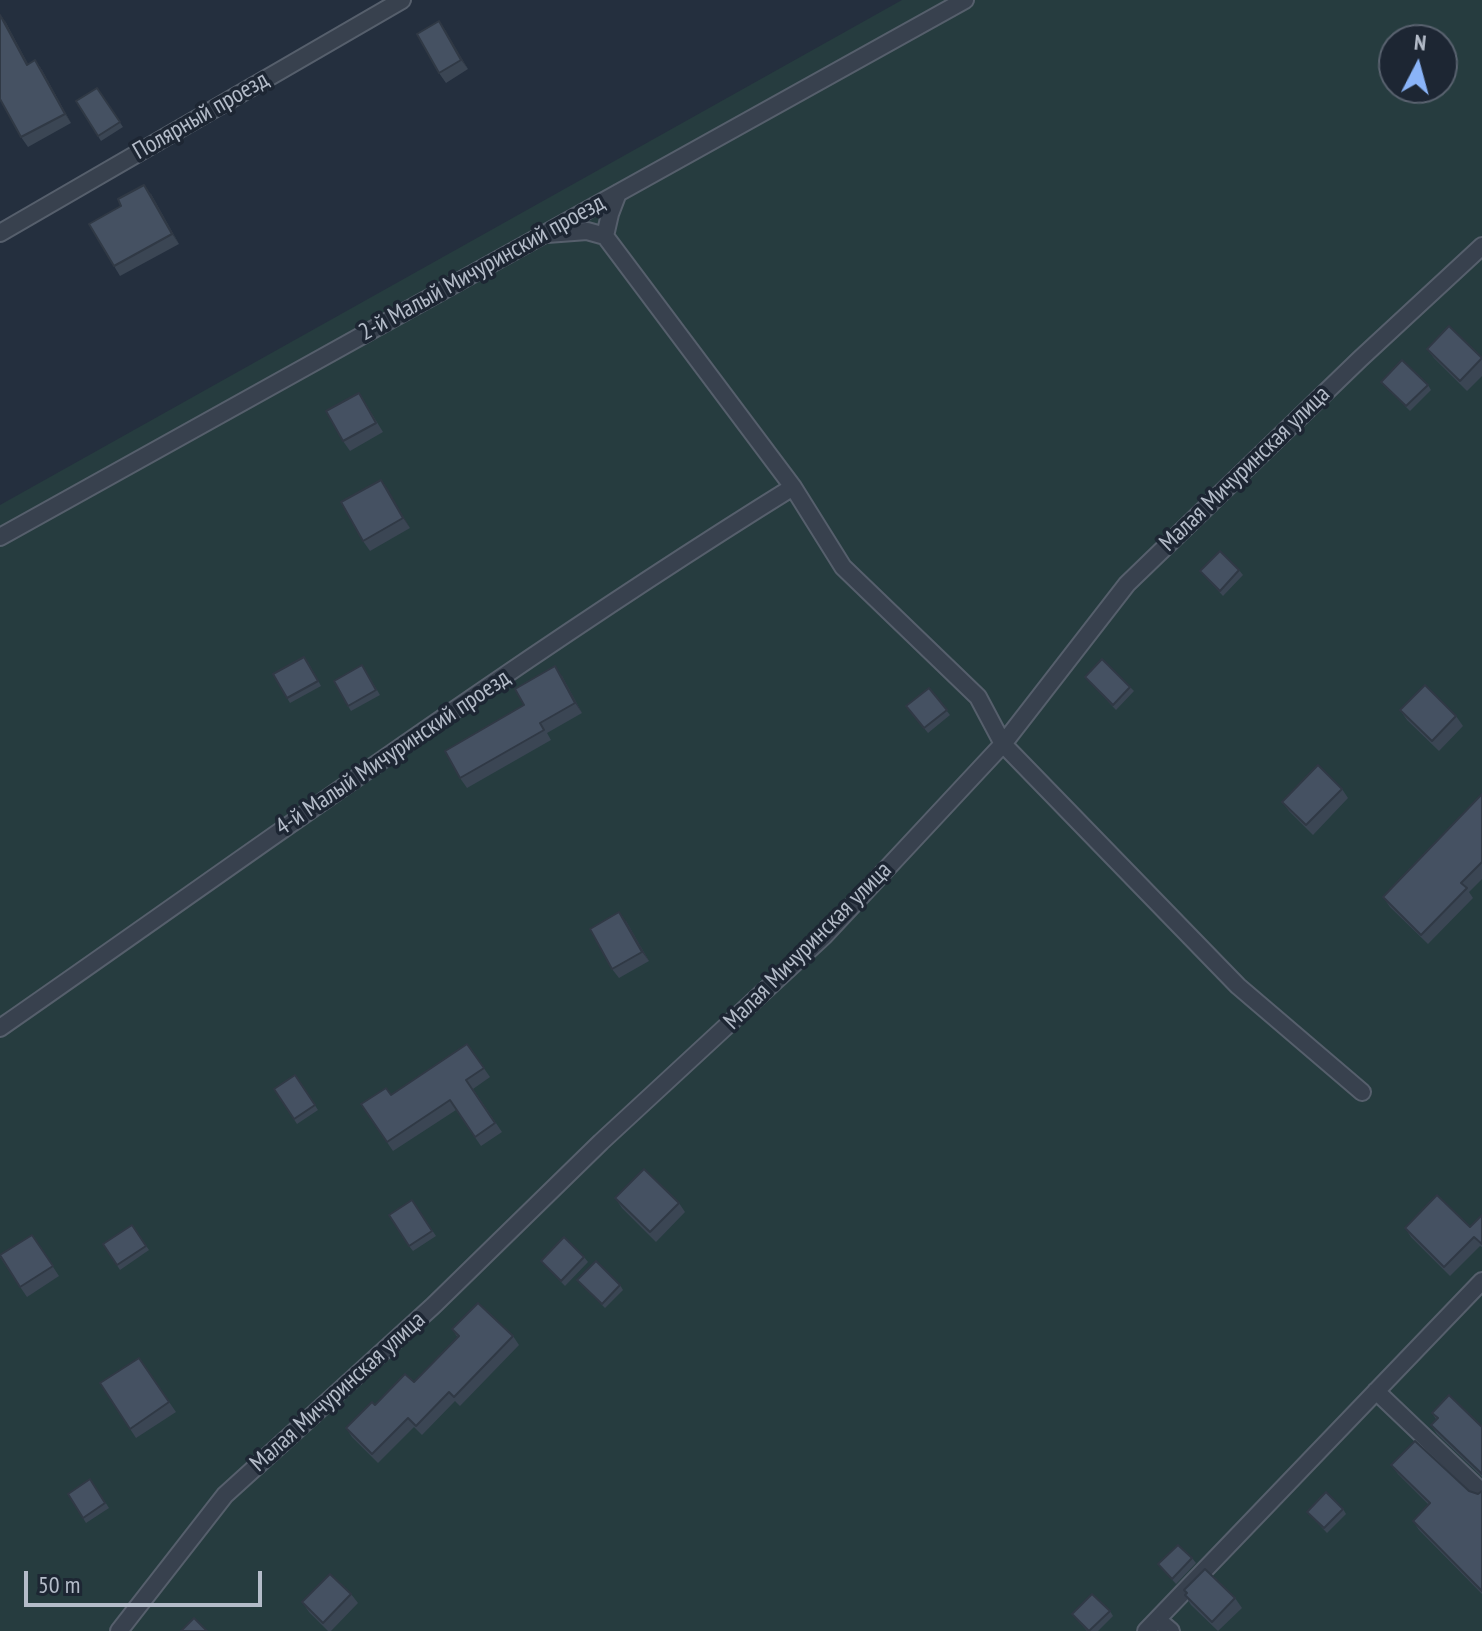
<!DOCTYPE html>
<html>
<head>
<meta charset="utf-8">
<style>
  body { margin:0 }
  #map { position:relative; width:1482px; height:1631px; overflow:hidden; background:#242f3e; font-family:"PT Sans Narrow",sans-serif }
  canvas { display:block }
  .north { position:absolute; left:1378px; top:24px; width:80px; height:80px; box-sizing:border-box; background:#1d2633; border:2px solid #59626f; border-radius:50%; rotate:6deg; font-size:22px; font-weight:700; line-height:32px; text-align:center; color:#b4bcc9 }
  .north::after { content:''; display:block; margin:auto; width:28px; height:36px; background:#8ab4f8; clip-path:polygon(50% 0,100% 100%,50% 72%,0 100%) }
  .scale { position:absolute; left:24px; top:1571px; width:238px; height:36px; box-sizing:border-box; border:4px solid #b4bcc9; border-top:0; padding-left:10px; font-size:24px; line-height:28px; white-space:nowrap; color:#b4bcc9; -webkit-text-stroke:6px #1d2633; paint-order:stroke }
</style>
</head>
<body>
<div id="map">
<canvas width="1482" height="1631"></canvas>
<div class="north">N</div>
<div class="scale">50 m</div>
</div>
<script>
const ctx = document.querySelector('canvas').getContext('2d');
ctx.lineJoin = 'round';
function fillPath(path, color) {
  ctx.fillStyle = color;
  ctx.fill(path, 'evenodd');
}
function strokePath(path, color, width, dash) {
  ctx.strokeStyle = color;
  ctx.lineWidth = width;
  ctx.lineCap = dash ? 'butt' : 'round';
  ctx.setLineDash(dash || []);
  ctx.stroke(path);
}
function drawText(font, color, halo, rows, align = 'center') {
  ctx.font = font + ' "PT Sans Narrow",sans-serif';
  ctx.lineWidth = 7;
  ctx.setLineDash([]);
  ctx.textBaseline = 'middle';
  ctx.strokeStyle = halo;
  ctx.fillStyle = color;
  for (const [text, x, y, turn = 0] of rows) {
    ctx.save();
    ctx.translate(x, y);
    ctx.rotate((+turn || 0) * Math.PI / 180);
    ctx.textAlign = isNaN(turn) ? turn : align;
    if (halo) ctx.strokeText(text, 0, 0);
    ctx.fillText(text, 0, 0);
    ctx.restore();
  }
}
fillPath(new Path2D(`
  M902,0H1482V1631H0V505ZM1394,40H1442V88H1394Z`), '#263c3f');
const lane = new Path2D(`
  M618,193L610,214L605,236L793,487L843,567L978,697L1003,744L1238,986L1362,1092
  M0,233L402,0
  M547,234L587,231L605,236
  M0,537L965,0
  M0,1028C263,845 521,656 793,487
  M1376,1391L1482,1492
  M1158,1620L1171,1631
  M119,1631L225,1495L433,1306L601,1142L824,936L1003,744L1127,584L1360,359L1482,246
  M1146,1631L1482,1281`);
strokePath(lane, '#565f6c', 20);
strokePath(lane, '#38414e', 16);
fillPath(new Path2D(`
  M5,21L28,64L35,60L42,70L71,123L28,147L21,137Z
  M439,21L468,69L446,83L439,73Z
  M97,88L123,127L101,141L76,101Z
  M151,194L179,244L120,276L114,266Z
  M1427,349L1482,358V376L1467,391L1434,358Z
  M1381,382L1428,385L1431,390L1410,411Z
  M359,393L383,432L350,451L343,441Z
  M381,480L410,528L370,551L363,541Z
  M1239,570L1243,575L1223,596L1200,571Z
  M308,662L321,686L290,703L287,698Z
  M362,665L380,695L351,711L348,706Z
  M562,676L582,713L547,733L551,740L467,788L460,778L524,705Z
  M1085,677L1130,687L1134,691L1116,710Z
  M929,688L950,715L928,733L906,706Z
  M1400,710L1456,716L1463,726L1439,751L1407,720Z
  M1342,789L1348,798L1313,835L1289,811L1282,802Z
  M1482,794V879L1469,892L1473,898L1428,944L1390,907L1383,897Z
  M626,921L649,961L619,978L612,969Z
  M467,1044L490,1077L473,1089L502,1132L481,1146L456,1110L393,1151L361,1104L391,1095Z
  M295,1075L318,1110L297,1124L274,1089Z
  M615,1198L679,1203L685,1212L656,1242L622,1208Z
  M412,1200L436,1236L413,1251L409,1246Z
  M1482,1215V1247L1480,1246L1450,1276L1411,1237L1405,1228L1470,1227Z
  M132,1225L149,1250L120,1270L103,1244Z
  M32,1235L59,1276L27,1297L0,1257Z
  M584,1257L588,1262L565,1286L541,1261Z
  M577,1280L620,1285L623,1290L605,1308Z
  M452,1329L513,1336L519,1345L460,1406L455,1401L422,1435L414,1427L378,1463L352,1437L346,1428L375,1405L414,1382L458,1338Z
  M139,1358L176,1412L136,1438L100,1383Z
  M1432,1413L1482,1427V1477L1437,1434L1431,1425L1436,1419Z
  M1391,1465L1478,1494L1482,1491V1594L1419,1530L1413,1521L1429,1505L1398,1474Z
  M90,1479L109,1508L86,1523L68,1494Z
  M1343,1509L1346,1514L1327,1533L1307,1512Z
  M1192,1558L1196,1563L1176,1584L1158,1564Z
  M351,1594L358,1603L331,1631H328L309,1612L302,1602Z
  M1185,1595L1235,1598L1242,1608L1218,1631L1191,1605Z
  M1110,1611L1113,1616L1098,1631H1087L1072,1614Z`), '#3b4654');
fillPath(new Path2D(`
  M0,14L5,21L34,75L27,65Z
  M439,21L446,31L468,69L461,60Z
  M35,60L42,70L71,123L65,114Z
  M144,185L151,194L179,244L172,234Z
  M381,480L388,489L410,528L403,518Z
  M555,666L562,676L582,713L575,703Z
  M619,912L626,921L649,961L642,952Z`), '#303945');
const building = new Path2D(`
  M0,15L27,65L35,60L65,114L21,137L0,99Z
  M439,21L461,60L439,73L417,34Z
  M97,88L120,122L98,136L76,101Z
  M144,185L172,234L114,266L89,224L121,206L118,199Z
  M1449,326L1482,358L1460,381L1427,349Z
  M1402,360L1428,385L1406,406L1381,382Z
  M359,393L376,423L343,441L326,411Z
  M381,480L403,518L363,541L341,502Z
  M1220,551L1239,570L1220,591L1200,571Z
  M304,657L318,681L287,698L273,674Z
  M1102,659L1130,687L1113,705L1085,677Z
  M362,665L376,690L348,706L334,681Z
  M555,666L575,703L540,723L544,730L460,778L445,751L524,705L515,689Z
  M1425,685L1456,716L1432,741L1400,710Z
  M929,688L947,710L924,728L906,706Z
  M1318,765L1342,789L1306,825L1282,802Z
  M1482,794V862L1461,883L1467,888L1421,935L1383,897Z
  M619,912L642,952L612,969L590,929Z
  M467,1044L484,1068L466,1080L495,1123L475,1137L450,1100L387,1142L361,1104L386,1088L391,1095Z
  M295,1075L315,1105L294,1119L274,1089Z
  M644,1169L679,1203L650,1232L615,1198Z
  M1437,1195L1470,1227L1482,1215V1244L1474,1237L1444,1267L1405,1228Z
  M412,1200L432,1231L409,1246L389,1215Z
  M132,1225L146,1246L117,1265L103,1244Z
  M32,1235L53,1266L20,1287L0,1255Z
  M564,1237L584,1257L561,1281L541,1261Z
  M596,1261L620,1285L602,1304L577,1280Z
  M478,1303L513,1336L454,1397L449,1392L416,1426L408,1418L372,1454L346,1428L372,1402L375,1405L405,1374L414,1382L459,1336L452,1329Z
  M139,1358L169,1402L130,1429L100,1383Z
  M1449,1395L1482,1427V1474L1431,1425L1438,1418L1432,1413Z
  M1415,1441L1469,1491L1478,1494L1482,1491V1591L1413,1521L1430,1503L1391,1465Z
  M90,1479L105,1503L83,1518L68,1494Z
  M1326,1492L1343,1509L1324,1528L1307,1512Z
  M1178,1545L1192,1558L1172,1579L1158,1564Z
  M1205,1569L1235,1598L1212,1622L1185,1595L1187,1593L1184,1590Z
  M330,1574L351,1594L323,1623L302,1602Z
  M1092,1594L1110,1611L1089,1631L1072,1614Z
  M194,1618L207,1631H181Z`);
fillPath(building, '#455162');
strokePath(building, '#303945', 2);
drawText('24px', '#b4bcc9', '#1d2633', [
  ["Полярный проезд",201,116,-30],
  ["2-й Малый Мичуринский проезд",482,268,-29],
  ["Малая Мичуринская улица",1245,469,-44],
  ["4-й Малый Мичуринский проезд",393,753,-34],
  ["Малая Мичуринская улица",808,946,-45],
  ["Малая Мичуринская улица",338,1392,-42]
]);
</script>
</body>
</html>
